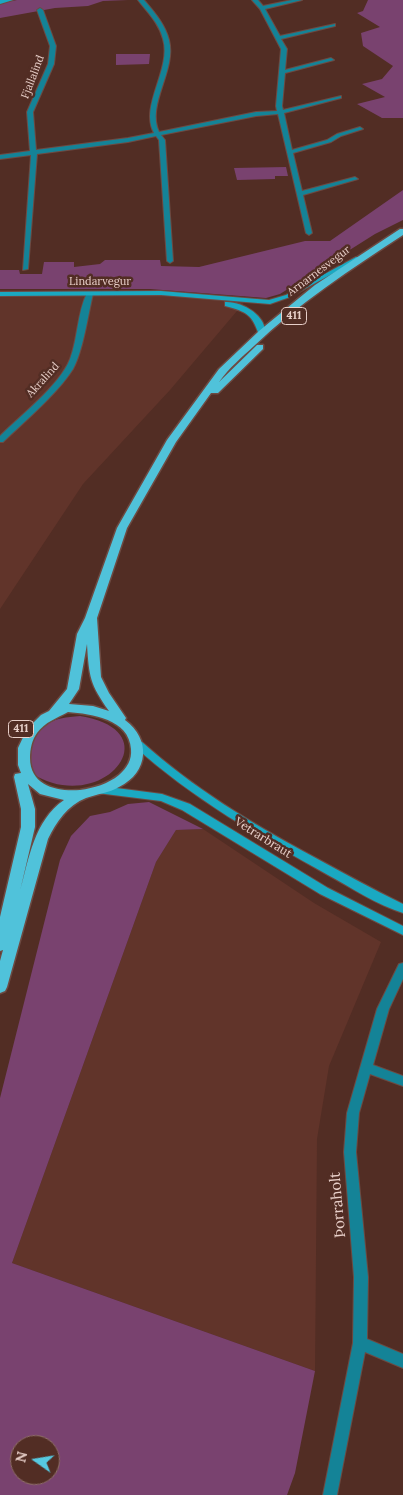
<!DOCTYPE html>
<html>
<head>
<meta charset="utf-8">
<style>
  body { margin:0 }
  #map { position:relative; width:403px; height:1495px; overflow:hidden; background:#522d24; font-family:Lora,serif }
  canvas { display:block }
  .north { position:absolute; left:10px; top:1435px; width:50px; height:50px; box-sizing:border-box; background:#522d24; border:1px solid #8e6e66; border-radius:50%; rotate:283deg; font-size:14px; font-weight:700; line-height:20px; text-align:center; color:#e8cfc9 }
  .north::after { content:''; display:block; margin:auto; width:18px; height:22px; background:#56c9e1; clip-path:polygon(50% 0,100% 100%,50% 72%,0 100%) }
</style>
</head>
<body>
<div id="map">
<canvas width="403" height="1495"></canvas>
<div class="north">N</div>
</div>
<script>
const ctx = document.querySelector('canvas').getContext('2d');
ctx.lineJoin = 'round';
function fillPath(path, color) {
  ctx.fillStyle = color;
  ctx.fill(path, 'evenodd');
}
function strokePath(path, color, width, dash) {
  ctx.strokeStyle = color;
  ctx.lineWidth = width;
  ctx.lineCap = dash ? 'butt' : 'round';
  ctx.setLineDash(dash || []);
  ctx.stroke(path);
}
function drawText(font, color, halo, rows, align = 'center') {
  ctx.font = font + ' Lora,serif';
  ctx.lineWidth = 5;
  ctx.setLineDash([]);
  ctx.textBaseline = 'middle';
  ctx.strokeStyle = halo;
  ctx.fillStyle = color;
  for (const [text, x, y, turn = 0] of rows) {
    ctx.save();
    ctx.translate(x, y);
    ctx.rotate((+turn || 0) * Math.PI / 180);
    ctx.textAlign = isNaN(turn) ? turn : align;
    if (halo) ctx.strokeText(text, 0, 0);
    ctx.fillText(text, 0, 0);
    ctx.restore();
  }
}
fillPath(new Path2D(`
  M0,290L149,291L248,298L170,390L83,484L0,609Z
  M203,829L314,903L381,942L329,1066L317,1139L315,1371L12,1263L156,862L176,830Z`), '#61342a');
fillPath(new Path2D(`
  M17,0H128L103,1L88,6L55,8L0,18V3Z
  M368,0H403V118H382L357,104L385,97L362,84L382,79L393,66L363,46L361,33L380,27L357,13L363,11Z
  M116,54H150L149,64L116,65Z
  M286,167L288,176H275V179L237,180L234,168Z
  M403,190V220L375,234L280,294L266,298L150,289H0V270H19L20,274H42L44,262H74V267L100,264L105,260H160L161,266L199,267L305,241H330Z
  M80,716C174,731 101,818 31,773L25,741C46,723 51,718 80,716Z
  M149,802L203,829L176,830L156,862L12,1263L315,1371L295,1473L287,1495H0V1098L60,860L71,836L90,816L110,812L128,804ZM20,1445H50V1475H20Z`), '#79426f');
const street = new Path2D(`
  M138,0H144C154,12 165,24 169,40C177,70 146,104 159,132L256,112L277,111L276,106L281,49L260,9L252,0H258L263,6L292,0H302L265,9L280,36L335,24V26L281,39L287,49L285,70L331,58L334,60L285,73L282,106L283,110L341,96V98L284,113L292,150L327,140L337,134L360,127L363,129L341,136L331,142L293,153L302,191L355,177L358,179L303,195L312,233L309,235L306,233L278,114L256,116L161,135L165,140L173,261L170,263L167,261L159,140L156,136L128,142L37,154L28,269L23,270L31,155L0,159V155L30,151L27,112L48,64L50,46L37,10L40,8L43,10L56,46L54,64L33,112L36,150L128,138L154,133C139,106 172,69 163,39C159,23 148,13 138,0Z
  M87,293L93,294C88,315 83,351 73,369C58,393 24,422 3,442H0V436C20,416 60,385 70,359C78,338 77,313 87,293Z
  M403,963V979L389,1009L373,1065L403,1076V1086L370,1074L359,1113L356,1152L368,1277L367,1339L403,1354V1368L365,1352L337,1495H323L353,1343L354,1277L344,1152L347,1113L377,1009L399,964Z`);
const secondary = new Path2D(`
  M0,0H13L0,4Z
  M356,257L361,258L290,297L270,304L161,295L0,296V292L161,291L269,300L286,295Z
  M225,302C242,301 268,316 265,335H259C252,314 247,312 225,306Z
  M138,741L142,742C193,788 251,823 312,856C342,872 372,889 403,904V913C377,905 352,888 328,875C260,837 193,799 134,746L133,744Z
  M101,786L162,794L190,804L328,888L403,926V935L320,894L182,810L161,801L97,793L96,790L97,787Z`);
const primary = new Path2D(`
  M400,229H403V235C351,269 299,303 254,346C242,357 229,368 219,382L257,345H263V349L218,393H211L176,442L127,528L97,618L101,677L109,693L126,718L125,720C151,739 149,772 119,787C109,793 97,794 86,798C68,805 56,822 48,839L7,987L5,991L0,993V961L3,950L0,951V917L21,827V809L14,777L15,774L21,773L18,765V748L27,729L41,715L49,711L67,689L77,634L85,618L117,528L167,440L219,369L259,331L315,285ZM87,644C89,677 90,684 109,711L93,706L69,704L79,689ZM68,712C92,714 129,719 131,749C132,760 127,768 119,775C108,784 94,788 80,790C58,792 30,786 30,758C30,749 32,740 37,733C45,722 57,718 68,712ZM28,784L40,794L64,800C34,821 29,858 20,891L35,827V809Z`);
strokePath(street, '#6d4a42', 2);
strokePath(secondary, '#6d4a42', 2);
strokePath(primary, '#6d4a42', 3);
fillPath(street, '#148397');
fillPath(secondary, '#1aa9c2');
fillPath(primary, '#50c2da');
drawText('11px', '#e8cfc9', '#522d24', [
  ["Fjallalind",33,77,-69],
  ["Arnarnesvegur",319,271,-37],
  ["Lindarvegur",100,282],
  ["Akralind",43,380,-48]
]);
for (const [x, y, w] of [
  [294,316,25],
  [21,729,25]
]) {
  const box = new Path2D();
  box.roundRect(x - w / 2, y - 8.5, w, 17, 4);
  ctx.fillStyle = '#522d24';
  ctx.fill(box);
  strokePath(box, '#e8cfc9', 1);
}
drawText('bold 11px', '#e8cfc9', null, [
  ["411",294,316],
  ["411",21,729]
]);
drawText('12px', '#e8cfc9', '#522d24', [
  ["Vetrarbraut",263,838,32]
]);
drawText('15px', '#e8cfc9', '#522d24', [
  ["Þorraholt",338,1205,-95]
]);
</script>
</body>
</html>
